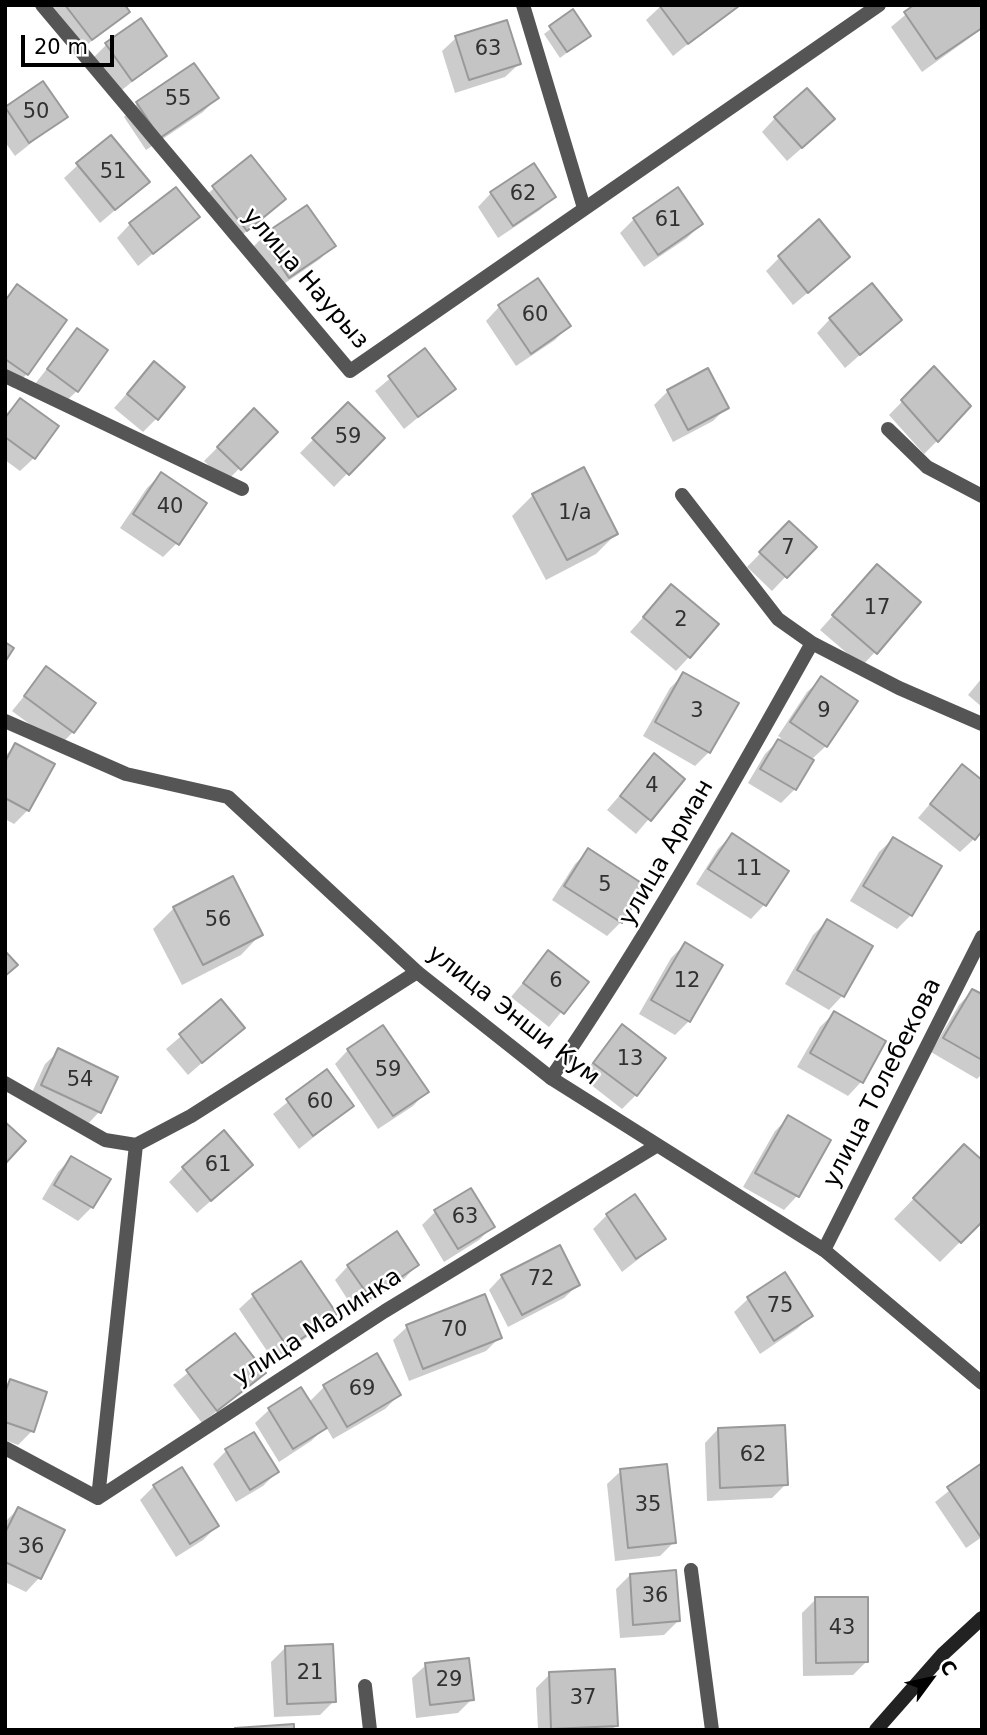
<!DOCTYPE html>
<html>
<head>
<meta charset="utf-8">
<style>
  body { margin:0 }
  #map { position:relative; width:987px; height:1735px; overflow:hidden; background:#fff; font-family:"DejaVu Sans",sans-serif }
  canvas { display:block }
  .frame { position:absolute; inset:0; border:7px solid #000; pointer-events:none }
  .north { position:absolute; left:896px; top:1644px; width:70px; height:70px; -webkit-text-stroke:5px #fff; paint-order:stroke; rotate:57deg; font-size:19px; font-weight:700; line-height:28px; text-align:center; color:#000 }
  .north::after { content:''; display:block; margin:auto; width:24px; height:32px; background:#000; clip-path:polygon(50% 0,100% 100%,50% 72%,0 100%) }
  .scale { position:absolute; left:21px; top:35px; width:93px; height:32px; box-sizing:border-box; border:4px solid #000; border-top:0; padding-left:9px; font-size:21px; line-height:24px; white-space:nowrap; color:#000; -webkit-text-stroke:5px #fff; paint-order:stroke }
</style>
</head>
<body>
<div id="map">
<canvas width="987" height="1735"></canvas>
<div class="frame"></div>
<div class="north">С</div>
<div class="scale">20 m</div>
</div>
<script>
const ctx = document.querySelector('canvas').getContext('2d');
ctx.lineJoin = 'round';
function fillPath(path, color) {
  ctx.fillStyle = color;
  ctx.fill(path, 'evenodd');
}
function strokePath(path, color, width, dash) {
  ctx.strokeStyle = color;
  ctx.lineWidth = width;
  ctx.lineCap = dash ? 'butt' : 'round';
  ctx.setLineDash(dash || []);
  ctx.stroke(path);
}
function drawText(font, color, halo, rows, align = 'center') {
  ctx.font = font + ' "DejaVu Sans",sans-serif';
  ctx.lineWidth = 5;
  ctx.setLineDash([]);
  ctx.textBaseline = 'middle';
  ctx.strokeStyle = halo;
  ctx.fillStyle = color;
  for (const [text, x, y, turn = 0] of rows) {
    ctx.save();
    ctx.translate(x, y);
    ctx.rotate((+turn || 0) * Math.PI / 180);
    ctx.textAlign = isNaN(turn) ? turn : align;
    if (halo) ctx.strokeText(text, 0, 0);
    ctx.fillText(text, 0, 0);
    ctx.restore();
  }
}
fillPath(new Path2D(`
  M55,5H122L127,12L77,53L47,13Z
  M662,5H736L673,56L646,20Z
  M917,5H979L982,29L922,72L891,27Z
  M573,12L589,36L560,58L544,34Z
  M456,38L519,64L505,77L455,93L442,51Z
  M107,44L165,56L118,93L93,58Z
  M43,83L65,116L15,156L5,142V109Z
  M217,98L203,112L146,150L124,117L137,104Z
  M775,118L819,133L787,161L762,132Z
  M251,157L284,199L233,243L199,201Z
  M78,165L148,182L100,223L64,178Z
  M491,193L554,197L540,210L498,238L478,207Z
  M197,217L138,266L117,238L130,224Z
  M634,219L701,224L687,238L644,267L620,233Z
  M262,238L333,246L320,259L275,290L249,251Z
  M780,257L834,271L793,305L766,271Z
  M17,287L65,320L27,374L13,388L5,382V299Z
  M499,307L568,326L555,340L516,366L486,321Z
  M830,319L900,320L845,368L817,333Z
  M77,330V391L63,404L35,384Z
  M424,350L453,389L404,429L375,391Z
  M154,363L156,419L143,432L114,408Z
  M934,369L937,441L924,454L889,415Z
  M708,370L727,407L713,421L673,442L654,405L668,391Z
  M20,400L34,458L20,471L5,460V415Z
  M348,404L382,438L334,487L300,453Z
  M254,411L275,432L226,482L204,461Z
  M161,474L177,543L163,557L120,528L147,488Z
  M533,495L616,534L596,554L546,580L512,516Z
  M789,524L814,547L772,591L747,567Z
  M877,566L875,652L862,666L820,630Z
  M671,586L689,657L676,671L630,632Z
  M46,669L73,732L59,746L12,711Z
  M684,674L709,752L695,766L643,736L670,688Z
  M982,678V707L968,695Z
  M821,679L826,746L811,760L795,789L781,803L748,783L765,754L781,738L778,736L807,692Z
  M16,745L28,810L14,824L5,819V756Z
  M654,756L683,779L636,834L607,810Z
  M962,766L974,839L960,852L918,818Z
  M732,835L787,871L764,905L751,919L696,884L718,849Z
  M893,839L911,915L897,929L850,901L879,852Z
  M588,851L644,887L621,922L607,936L552,900L575,864Z
  M232,878L261,934L241,955L182,985L153,929L174,908Z
  M827,921L842,996L829,1010L785,984L813,935Z
  M685,944L689,1021L675,1035L639,1014L671,958Z
  M548,952L586,982L549,1027L511,997Z
  M972,991L982,996V1074L977,1079L931,1052L959,1005Z
  M221,1002L242,1028L188,1075L166,1049Z
  M834,1013L861,1082L848,1096L797,1067L820,1027Z
  M622,1026L636,1095L622,1109L581,1077Z
  M348,1050L426,1092L413,1106L378,1129L335,1064Z
  M59,1051L99,1112L86,1126L29,1099L45,1064Z
  M326,1071L352,1106L299,1149L273,1114Z
  M788,1118L829,1140L797,1196L784,1210L743,1187L775,1131Z
  M71,1158L92,1207L78,1221L42,1199L58,1172Z
  M944,1167L960,1242L940,1262L894,1219Z
  M183,1168L237,1178L197,1213L169,1182Z
  M435,1212L493,1226L479,1240L444,1262L422,1225Z
  M607,1215L664,1239L622,1272L593,1229Z
  M301,1264L335,1314L321,1328L273,1360L239,1309L253,1296Z
  M417,1265L404,1279L355,1311L335,1280L348,1266Z
  M785,1274L811,1316L797,1329L760,1354L734,1312L748,1299Z
  M502,1276L578,1285L564,1298L508,1327L489,1290Z
  M484,1296L500,1337L486,1351L409,1381L393,1340L407,1327Z
  M235,1335L264,1373L202,1423L173,1385Z
  M376,1355L399,1395L385,1409L333,1439L326,1427L311,1441L279,1462L255,1423L269,1410L309,1402L324,1387Z
  M10,1381L32,1431L18,1445L5,1440V1386Z
  M718,1429L786,1484L772,1498L707,1501L705,1443Z
  M226,1451L277,1472L263,1486L236,1502L213,1464Z
  M982,1465V1537L966,1548L935,1502Z
  M621,1471L674,1542L660,1556L615,1561L607,1484Z
  M154,1486L217,1526L203,1540L176,1557L140,1500Z
  M18,1509L39,1578L26,1592L5,1582V1522Z
  M630,1575L678,1621L664,1635L620,1638L616,1589Z
  M816,1599L867,1661L853,1675L803,1676L802,1613Z
  M285,1648L334,1701L320,1715L274,1717L271,1662Z
  M426,1665L472,1699L458,1713L416,1718L412,1678Z
  M550,1674L616,1725L612,1730H538L536,1688Z`), '#0003');
const building = new Path2D(`
  M65,5H125L130,12L92,40Z
  M659,5H738L739,6L688,44Z
  M914,5H981L982,28L936,59L904,12Z
  M573,9L591,36L567,52L549,26Z
  M141,18L167,56L132,81L105,43Z
  M507,20L521,64L469,80L455,36Z
  M194,63L219,98L160,138L136,102Z
  M43,81L68,117L29,143L5,107Z
  M807,88L835,119L802,148L774,117Z
  M111,135L150,182L115,210L76,163Z
  M251,155L286,199L247,231L212,186Z
  M534,163L556,197L513,226L490,192Z
  M176,187L200,217L153,254L129,223Z
  M678,187L703,224L658,255L633,218Z
  M307,205L336,246L289,278L261,236Z
  M819,219L850,257L808,293L778,256Z
  M538,278L571,326L531,354L498,305Z
  M872,283L902,320L860,355L829,318Z
  M17,284L67,320L28,375L5,359V301Z
  M77,328L108,350L78,392L47,369Z
  M425,348L456,389L418,417L388,376Z
  M154,361L185,387L158,420L127,394Z
  M934,366L971,406L938,442L901,400Z
  M708,368L729,408L688,430L667,390Z
  M20,398L59,426L35,459L5,437V418Z
  M348,402L385,438L349,475L312,438Z
  M254,408L278,432L241,470L217,447Z
  M584,467L618,534L567,560L532,494Z
  M161,472L207,503L179,545L133,514Z
  M789,521L817,547L787,578L759,552Z
  M877,564L921,602L877,654L832,615Z
  M671,584L719,624L690,658L643,617Z
  M5,642L14,648L5,662Z
  M46,666L96,703L74,733L24,696Z
  M683,672L739,703L710,753L655,722Z
  M821,676L858,701L827,747L790,722Z
  M778,739L814,760L796,790L760,769Z
  M15,743L55,764L29,811L5,798V762Z
  M654,753L685,779L651,821L620,796Z
  M962,764L982,780V831L975,840L930,804Z
  M732,833L789,871L766,906L708,869Z
  M893,837L942,866L912,916L863,886Z
  M588,848L646,886L622,923L564,886Z
  M233,876L263,935L203,965L173,907Z
  M827,919L873,946L844,997L797,970Z
  M685,942L723,965L690,1022L651,1000Z
  M548,950L589,982L564,1014L523,983Z
  M5,951L18,965L5,976Z
  M972,989L982,994V1060L943,1038Z
  M221,999L245,1028L202,1063L179,1034Z
  M834,1011L886,1041L863,1083L810,1053Z
  M622,1024L666,1058L637,1096L593,1063Z
  M383,1025L429,1092L393,1116L347,1049Z
  M58,1048L118,1077L101,1113L41,1085Z
  M327,1069L354,1106L313,1136L286,1099Z
  M788,1115L831,1140L799,1197L755,1173Z
  M5,1122L26,1141L5,1164Z
  M224,1130L253,1165L211,1201L182,1167Z
  M964,1144L982,1160V1222L961,1243L913,1198Z
  M71,1156L111,1179L93,1208L54,1185Z
  M471,1188L495,1227L458,1249L434,1210Z
  M635,1194L666,1239L636,1259L606,1214Z
  M397,1231L419,1265L370,1298L347,1265Z
  M560,1245L580,1285L522,1315L501,1275Z
  M301,1261L337,1314L288,1348L252,1294Z
  M785,1272L813,1316L774,1341L747,1297Z
  M485,1294L502,1338L423,1369L406,1325Z
  M235,1333L266,1373L217,1411L186,1370Z
  M377,1353L401,1395L347,1427L323,1385Z
  M10,1379L47,1392L34,1432L5,1422V1393Z
  M301,1387L327,1428L293,1449L268,1408Z
  M785,1425L788,1485L720,1488L718,1428Z
  M254,1432L279,1472L250,1490L225,1449Z
  M982,1463V1535L980,1536L947,1487Z
  M667,1464L676,1543L628,1548L620,1469Z
  M182,1467L219,1526L190,1544L153,1485Z
  M18,1507L65,1530L41,1579L5,1562V1533Z
  M676,1570L680,1621L633,1625L630,1574Z
  M815,1597H868V1662L816,1663Z
  M333,1644L336,1702L287,1704L285,1646Z
  M469,1658L474,1700L430,1705L425,1663Z
  M615,1669L618,1726L551,1729L549,1672Z
  M294,1724V1730H236L235,1728Z`);
fillPath(building, '#c4c4c4');
strokePath(building, '#999', 2);
strokePath(new Path2D(`
  M5,721L126,774L228,797L417,972L551,1078L824,1250L982,1383`), '#555', 14);
strokePath(new Path2D(`
  M42,5L350,371L879,5
  M523,5L584,208
  M5,376L242,489
  M888,429L927,467L982,496
  M682,495L778,619L812,643L899,688L982,724
  M551,1078C647,938 729,791 812,643
  M5,1083L105,1140L136,1145L191,1116L417,972
  M824,1250L982,937
  M5,1448L98,1498L385,1311L656,1146
  M98,1498L136,1145
  M691,1570L712,1730
  M365,1686L370,1730`), '#555', 14);
strokePath(new Path2D(`
  M876,1730L943,1654L982,1618`), '#222', 14);
drawText('21px', '#313131', null, [
  ["63",488,50],
  ["55",178,100],
  ["50",36,113],
  ["51",113,173],
  ["62",523,195],
  ["61",668,221],
  ["60",535,316],
  ["59",348,438],
  ["40",170,508],
  ["1/а",575,514],
  ["7",788,549],
  ["17",877,609],
  ["2",681,621],
  ["3",697,712],
  ["9",824,712],
  ["4",652,787],
  ["11",749,870],
  ["5",605,886],
  ["56",218,921],
  ["6",556,982],
  ["12",687,982],
  ["13",630,1060],
  ["59",388,1071],
  ["54",80,1081],
  ["60",320,1103],
  ["61",218,1166],
  ["63",465,1218],
  ["72",541,1280],
  ["75",780,1307],
  ["70",454,1331],
  ["69",362,1390],
  ["62",753,1456],
  ["35",648,1506],
  ["36",31,1548],
  ["36",655,1597],
  ["43",842,1629],
  ["21",310,1674],
  ["29",449,1681],
  ["37",583,1699]
]);
drawText('24px', '#000', '#fff', [
  ["улица Наурыз",305,279,49],
  ["улица Арман",667,853,-60],
  ["улица Энши Кум",513,1016,38],
  ["улица Толебекова",883,1083,-63],
  ["улица Малинка",318,1328,-33]
]);
</script>
</body>
</html>
